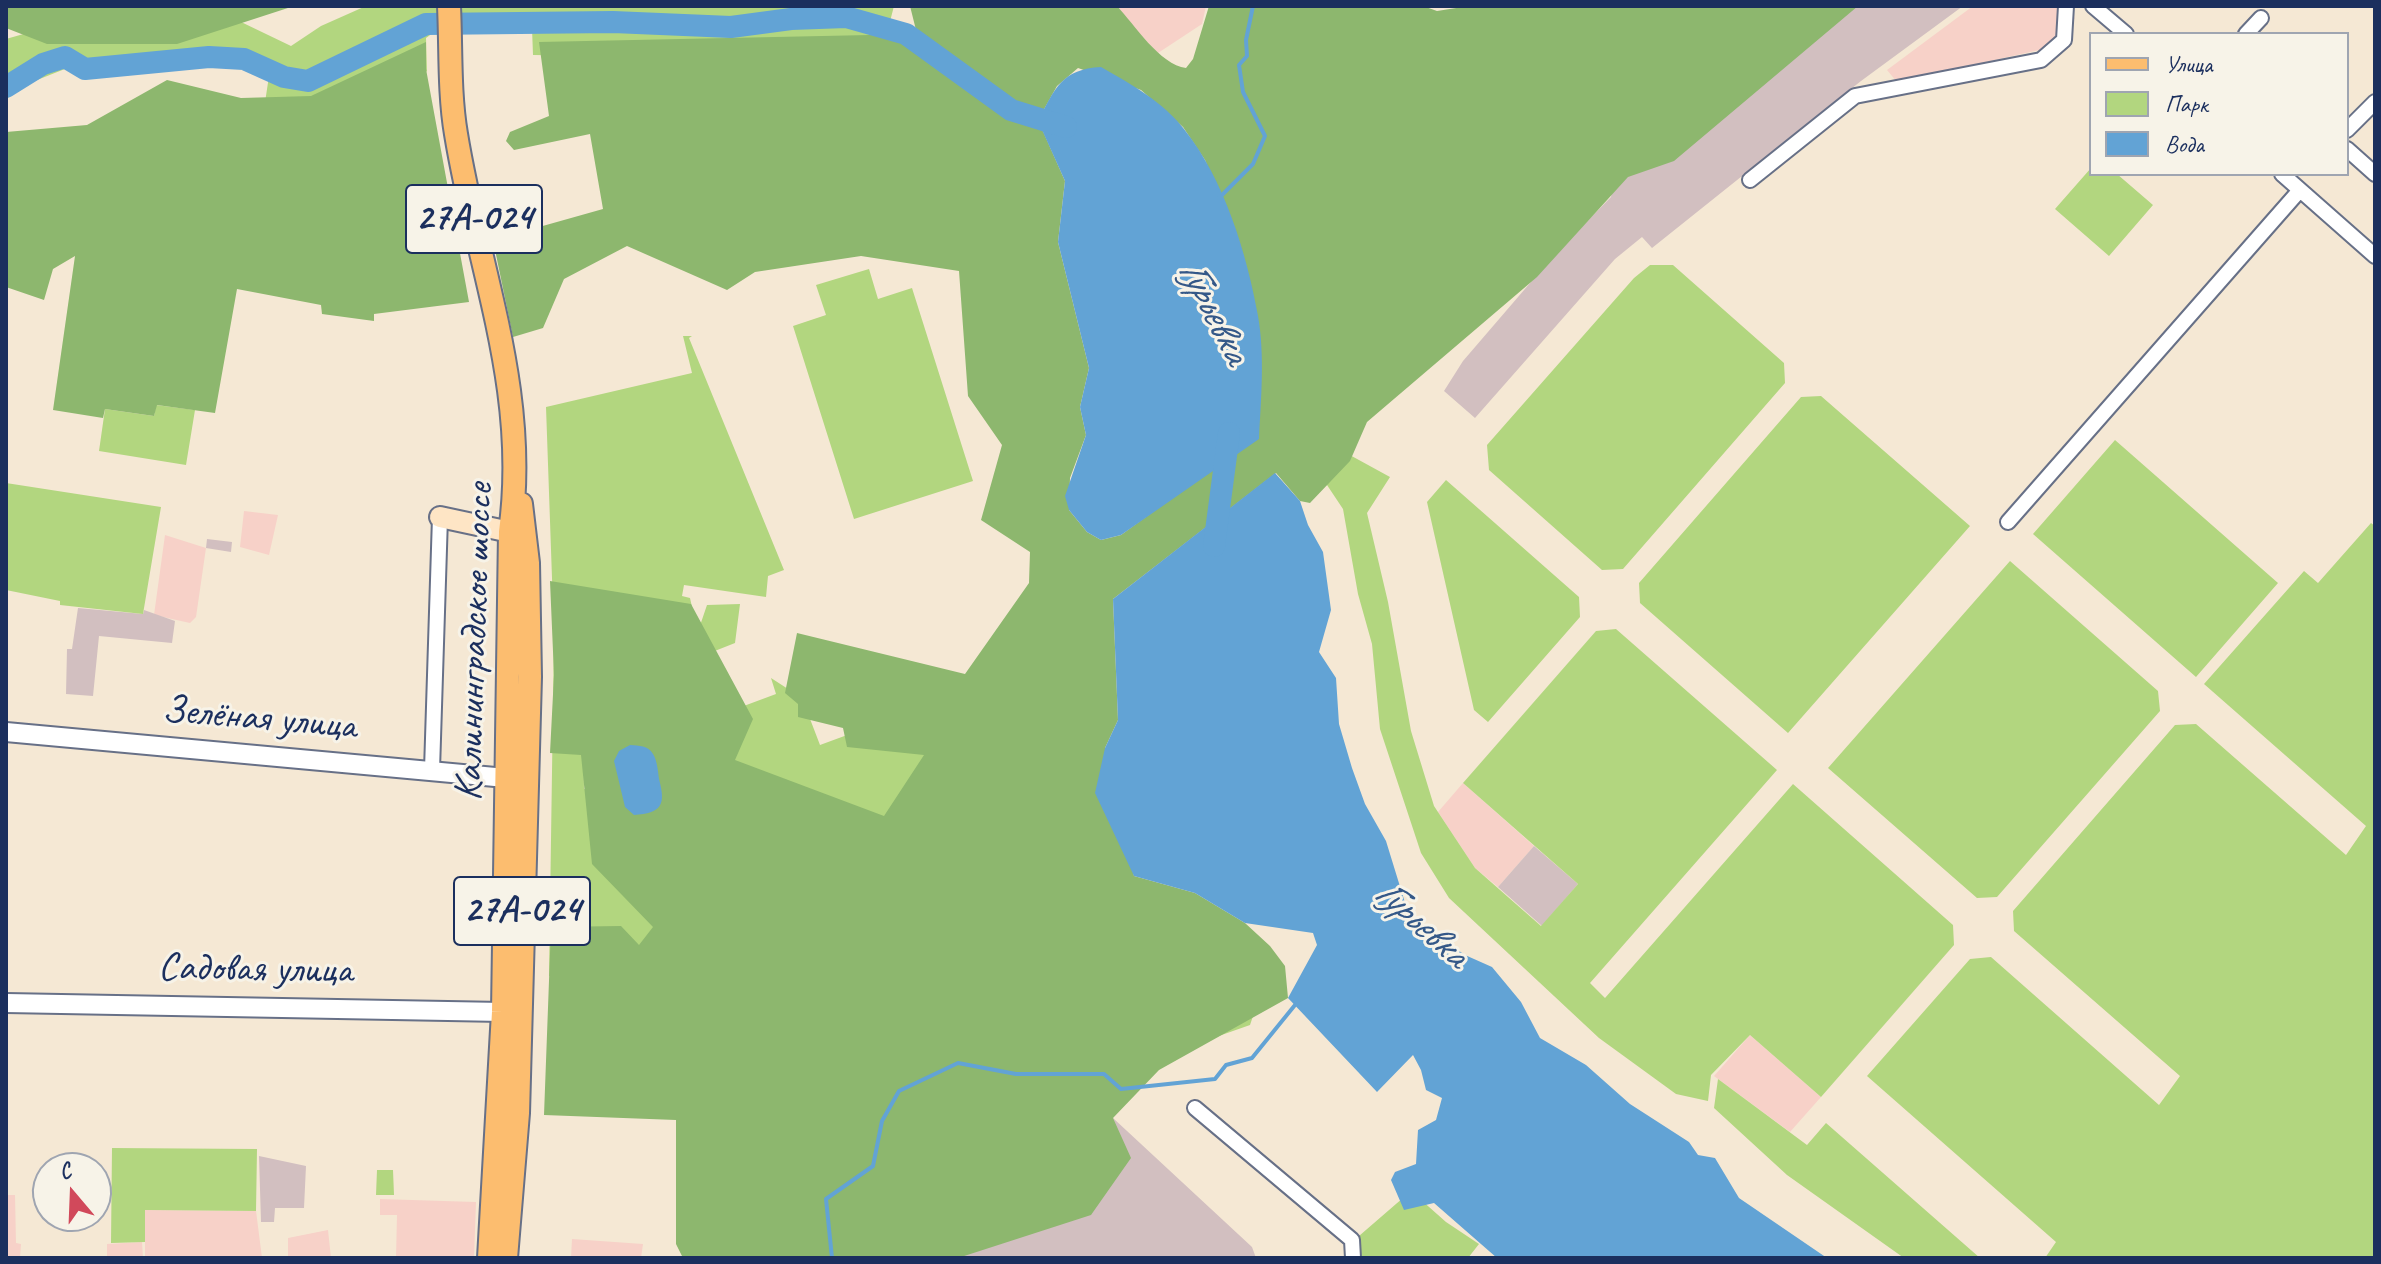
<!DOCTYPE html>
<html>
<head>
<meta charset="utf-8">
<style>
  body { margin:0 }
  #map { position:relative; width:2381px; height:1264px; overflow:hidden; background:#f5e8d4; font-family:Caveat,sans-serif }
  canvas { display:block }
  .frame { position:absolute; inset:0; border:8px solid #1b2f5e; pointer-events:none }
  .legend { position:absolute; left:2089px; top:32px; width:260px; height:144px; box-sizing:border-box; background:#f7f3e8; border:2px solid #9fa5b1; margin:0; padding:10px 14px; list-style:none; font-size:24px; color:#1b2f5e }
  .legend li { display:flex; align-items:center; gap:16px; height:40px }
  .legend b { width:40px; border:2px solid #9fa5b1 }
  .north { position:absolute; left:32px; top:1152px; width:80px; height:80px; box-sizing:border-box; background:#f7f3e8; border:2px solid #9fa5b1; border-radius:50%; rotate:341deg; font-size:22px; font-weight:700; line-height:32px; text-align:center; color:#1b2f5e }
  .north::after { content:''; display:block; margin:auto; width:28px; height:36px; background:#d1495b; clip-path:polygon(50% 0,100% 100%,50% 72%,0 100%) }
</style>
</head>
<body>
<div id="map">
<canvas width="2381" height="1264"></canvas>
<div class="frame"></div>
<ul class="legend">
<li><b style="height:10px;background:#fcbd6f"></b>Улица</li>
<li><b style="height:22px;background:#b2d67f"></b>Парк</li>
<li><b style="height:22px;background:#62a3d5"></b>Вода</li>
</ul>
<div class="north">С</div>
</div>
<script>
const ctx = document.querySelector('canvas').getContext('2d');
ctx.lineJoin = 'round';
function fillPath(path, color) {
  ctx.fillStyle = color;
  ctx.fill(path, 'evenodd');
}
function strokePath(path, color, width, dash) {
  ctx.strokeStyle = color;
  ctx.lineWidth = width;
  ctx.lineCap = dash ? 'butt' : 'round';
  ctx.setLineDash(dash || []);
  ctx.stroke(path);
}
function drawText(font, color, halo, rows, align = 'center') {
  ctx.font = font + ' Caveat,sans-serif';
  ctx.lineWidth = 6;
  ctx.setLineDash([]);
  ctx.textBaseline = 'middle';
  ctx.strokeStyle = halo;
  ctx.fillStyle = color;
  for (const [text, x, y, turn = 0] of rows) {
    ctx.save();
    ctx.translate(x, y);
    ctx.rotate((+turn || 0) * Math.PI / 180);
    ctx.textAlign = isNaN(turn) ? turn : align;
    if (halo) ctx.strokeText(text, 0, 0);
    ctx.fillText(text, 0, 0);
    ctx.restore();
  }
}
fillPath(new Path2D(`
  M1113,6H1206L1202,24L1158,53Z
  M1973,6H2061L2075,18L2048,48L1897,82L1887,70Z
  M244,511L278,515L269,555L240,547Z
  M165,535L206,548L196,617L190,623L154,615Z
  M1463,783L1534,846L1498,887L1475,868L1438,812Z
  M1750,1035L1821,1097L1790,1132L1714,1076Z
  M6,1195H15L16,1243L21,1244L20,1258H6Z
  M380,1199L476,1202L474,1258H396L397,1215H380Z
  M145,1210L256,1211L262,1258H145Z
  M328,1230L331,1258H288V1238Z
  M572,1239L643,1244L641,1258H571Z
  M142,1242L143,1258H107V1244Z`), '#f7d1c8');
fillPath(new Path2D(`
  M1793,6H1963L1861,81L1652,248L1642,237L1615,259L1475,418L1444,391L1463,361L1555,254L1611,197L1620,141Z
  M207,539L232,542L231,552L206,548Z
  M78,608L143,614L144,610L175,621L172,643L99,636L93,696L66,694L67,649H72Z
  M1534,846L1578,884L1542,926L1498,887Z
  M1113,1118L1252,1247L1256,1258H860Z
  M259,1156L306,1166L304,1208H275L274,1222H261Z`), '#d2bfc0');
fillPath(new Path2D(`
  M366,6L437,8L894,6L880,60L533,55L532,28L468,29L463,28L462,19L437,20V30L426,38L427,71L414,81L264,109L269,76C262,72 254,66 247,64C194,50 123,95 75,65L32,82L6,99V39L27,33L239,21L291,46L321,26Z
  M2091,168V174H2117L2153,205L2109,256L2055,209Z
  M1650,265H1673L1784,363L1785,383L1623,569L1602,570L1489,470L1487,445L1634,278Z
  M869,269L878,299L912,288L973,481L854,519L793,326L826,315L816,285Z
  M683,336H692L689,338L784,570L768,576L766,597L684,585L682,596L690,598L692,607L680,644L674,702L707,605L740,604L735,643L692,660L733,710L776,694L771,678L802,698L820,745L896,717L1092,841L1262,989L1250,1025L1179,1050L549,976L554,635L546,407L692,373ZM583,696L616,791L584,789Z
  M1821,396L1970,526L1788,733L1640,603L1639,583L1801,397Z
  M156,405L195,410L186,465L99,451L105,409L154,416Z
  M2115,440L2278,583L2196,677L2033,534Z
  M1299,443L1337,448L1390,477L1367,513L1388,602L1411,731L1434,806L1475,868L1541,926L1578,884L1463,783L1596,631L1616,629L1777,770L1590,983L1605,998L1793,784L1953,925L1954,945L1821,1097L1750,1035L1711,1075L1708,1101L1676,1094L1599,1038L1449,898L1421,853L1380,729L1372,644L1358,594L1343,509Z
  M1446,480L1579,597L1580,617L1488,722L1474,710L1427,502Z
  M6,483L161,507L143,614L60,605V601L6,590Z
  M2371,523L2375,526V1258H2045L2056,1242L1867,1076L1970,959L1991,957L2159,1105L2180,1076L2014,931L2013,911L2175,725L2196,724L2346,855L2366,826L2204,684L2304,571L2318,583Z
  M2010,561L2158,691L2160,711L1997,897L1977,898L1828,768Z
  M1718,1079L1807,1145L1826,1123L1980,1258H1904L1787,1175L1714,1108Z
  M112,1148L257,1149L256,1211L145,1210V1242L111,1243Z
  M377,1170H393L394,1195H376Z
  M1411,1191L1446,1222L1479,1244L1468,1258H1360L1359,1236Z`), '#b2d67f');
fillPath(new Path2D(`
  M6,6H290L291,7L177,44H47L6,28Z
  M910,6H1117C1134,24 1160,65 1186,68L1193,59L1209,6H1423L1437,11L1469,6H1858L1674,161L1628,177L1537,277L1367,422L1350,461L1310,503L1300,501L1276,473L1113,599L1118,720L1105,748L1134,876L1195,893L1245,923L1270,946L1285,966L1288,998L1159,1070L1113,1118L1131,1158L1091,1215L958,1258H683L676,1244V1120L544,1115L551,927L621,926L639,945L653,927L592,864L581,755L550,753L554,675L550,581L691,604L753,719L735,760L884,816L924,755L847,747L843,728L798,717V704L785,693L797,633L965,674L1029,583L1030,552L981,520L1002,445L968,396L959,271L861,256L755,272L727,290L627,246L564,279L543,328L513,337L493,240L603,209L590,134L514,150L506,141L510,132L549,116L539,42L917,34ZM1078,68L1141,90L1183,127L1205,160L1233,227L1169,500L1121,535L1101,540L1087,532L1069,510L1070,478L1086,435L1080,407L1089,368L1058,242L1065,181L1038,120L1057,86Z
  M426,42V69L469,302L374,314V321L322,314L321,305L237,289L215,413L157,405L154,416L105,409L103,418L53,410L75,256L53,269L44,300L6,287V132L87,125L167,80L241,98L311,96Z`), '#8db76e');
fillPath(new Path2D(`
  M1101,67C1131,84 1163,102 1184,129C1224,179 1247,254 1258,316C1265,355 1261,400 1259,439L1121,535L1101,540L1087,532L1069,510L1065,496L1086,435L1080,407L1089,368L1058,242L1065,181L1038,121C1055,88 1062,69 1101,67Z
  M1275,473L1300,501L1308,525L1323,552L1331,610L1319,652L1336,678L1339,724L1352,768L1365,804L1386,841L1406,906L1424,927L1465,955L1492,967L1521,1002L1540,1038L1586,1065L1630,1104L1689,1142L1698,1155L1715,1158L1739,1198L1827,1258H1497L1434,1203L1404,1210L1391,1180L1395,1172L1416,1164L1418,1130L1436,1120L1442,1098L1426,1090L1421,1070L1413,1055L1377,1092L1288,998L1317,945L1313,933L1245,923L1195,893L1134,876L1095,793L1105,748L1118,720L1113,599Z
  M630,745C639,746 648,745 653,754C657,760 658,771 659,779C666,805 662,813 634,815L625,807L614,761L619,751Z`), '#62a3d5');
strokePath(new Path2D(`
  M1219,198L1253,164L1265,136L1243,92L1239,65L1247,56L1246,40L1253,6
  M832,1258L826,1199L873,1166L882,1121L899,1091L958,1063L1016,1074H1104L1121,1089L1215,1079L1226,1065L1252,1058L1295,1005`), '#62a3d5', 4);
strokePath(new Path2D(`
  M6,87L43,64L65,57L85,69L209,57L244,59L284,77L308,81L426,24L613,22L731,27L791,19L846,17L906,34L1011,110L1066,127
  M1214,546L1229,433`), '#62a3d5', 22);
const minor = new Path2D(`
  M2093,6L2126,34
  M2246,34L2261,18
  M2347,130L2375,102
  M2347,149L2375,174
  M2282,174L2375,256
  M1750,180L1855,96L2041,60L2064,40L2066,6
  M2008,522L2300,190
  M432,770L440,517
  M1195,1108L1352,1240L1353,1258`);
const tertiary = new Path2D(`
  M6,732L506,778
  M6,1003L503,1012`);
const secondary = new Path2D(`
  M440,517L510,532`);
const primary = new Path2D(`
  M449,6C451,48 449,93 456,134C478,270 530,391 510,532L503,1012L489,1258
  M506,1258L518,1113L530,677L528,563L521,504`);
strokePath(minor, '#677087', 18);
strokePath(tertiary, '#677087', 22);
strokePath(secondary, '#677087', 24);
strokePath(primary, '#677087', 26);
strokePath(minor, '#fff', 14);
strokePath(tertiary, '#fff', 18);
strokePath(secondary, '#fee5c5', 20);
strokePath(primary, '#fcbd6f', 22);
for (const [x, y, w] of [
  [474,219,136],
  [522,911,136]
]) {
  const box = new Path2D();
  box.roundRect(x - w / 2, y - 34, w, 68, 6);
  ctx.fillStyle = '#f7f3e8';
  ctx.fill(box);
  strokePath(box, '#1b2f5e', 2);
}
drawText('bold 38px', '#1b2f5e', null, [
  ["27А-024",474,219],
  ["27А-024",522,911]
]);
drawText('40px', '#1b2f5e', '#f7f3e8', [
  ["Калининградское шоссе",475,642,-88],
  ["Зелёная улица",259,719,5],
  ["Садовая улица",255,970,1]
]);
drawText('italic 42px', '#345888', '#f7f3e8', [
  ["Гурьевка",1213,312,63],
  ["Гурьевка",1421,924,42]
]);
</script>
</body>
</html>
